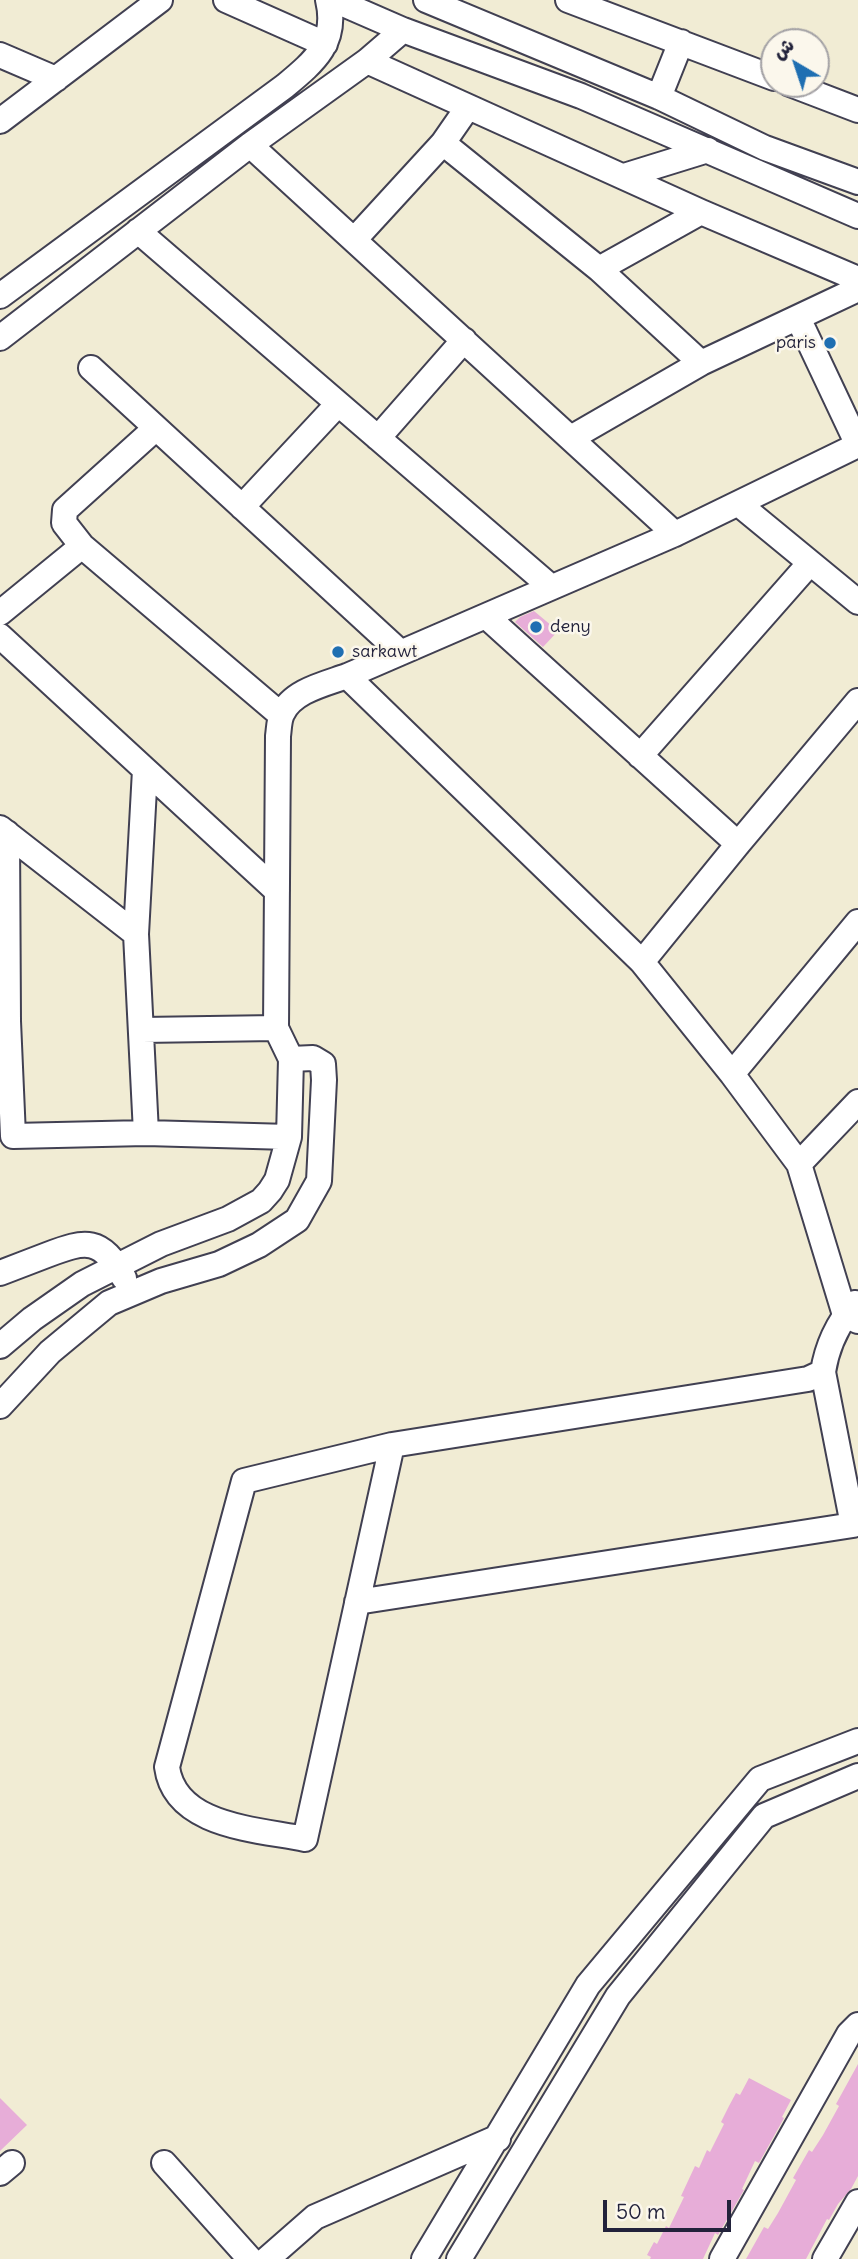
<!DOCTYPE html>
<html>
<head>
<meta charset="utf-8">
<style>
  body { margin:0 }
  #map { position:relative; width:858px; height:2259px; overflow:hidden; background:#f1ecd4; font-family:Delius,"Playpen Sans Arabic",sans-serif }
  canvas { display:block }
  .north { position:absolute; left:760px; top:28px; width:70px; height:70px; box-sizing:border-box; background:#fbf7ec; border:2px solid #a4a2a5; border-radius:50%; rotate:321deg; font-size:19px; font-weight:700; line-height:28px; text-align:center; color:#22223b }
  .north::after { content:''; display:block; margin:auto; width:24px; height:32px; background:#1f6fb2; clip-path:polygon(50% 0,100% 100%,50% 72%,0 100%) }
  .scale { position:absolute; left:603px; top:2200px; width:128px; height:32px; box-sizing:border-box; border:4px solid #22223b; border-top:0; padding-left:9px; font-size:21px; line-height:24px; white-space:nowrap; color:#22223b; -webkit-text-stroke:5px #fbf7ec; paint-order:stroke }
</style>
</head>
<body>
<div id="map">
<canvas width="858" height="2259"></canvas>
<div class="north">ش</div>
<div class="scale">50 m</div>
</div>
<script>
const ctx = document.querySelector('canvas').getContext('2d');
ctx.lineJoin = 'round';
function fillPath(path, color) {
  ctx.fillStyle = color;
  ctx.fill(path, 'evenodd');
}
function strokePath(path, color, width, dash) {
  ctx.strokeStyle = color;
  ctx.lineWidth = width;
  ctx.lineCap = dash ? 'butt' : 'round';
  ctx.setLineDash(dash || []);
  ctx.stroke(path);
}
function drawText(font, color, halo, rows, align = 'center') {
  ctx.font = font + ' Delius,sans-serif';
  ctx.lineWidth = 5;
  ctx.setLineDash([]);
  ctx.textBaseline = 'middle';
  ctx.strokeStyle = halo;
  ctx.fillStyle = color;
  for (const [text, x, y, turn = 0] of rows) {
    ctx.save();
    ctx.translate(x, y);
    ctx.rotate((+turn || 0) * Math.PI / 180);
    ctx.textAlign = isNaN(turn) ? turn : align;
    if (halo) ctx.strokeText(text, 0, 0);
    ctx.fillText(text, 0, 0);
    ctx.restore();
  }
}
fillPath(new Path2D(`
  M534,611L558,631L543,647L515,622L520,617Z
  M858,2064V2176L851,2189L838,2204L829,2220L827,2219L806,2259H746L764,2227L768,2229L778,2213L796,2180L793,2178L809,2150L812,2152L823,2135L839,2106L836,2104Z
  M749,2078L791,2100L782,2117L784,2118L759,2163L755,2161L742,2189L744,2190L718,2235L715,2233L703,2259H650L651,2257L647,2255L654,2242L657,2244L666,2226L669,2228L684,2197L681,2196L695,2166L699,2168L707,2150L710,2152L724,2124L721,2122L729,2106L736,2093L740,2095Z
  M0,2098L27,2125L0,2151Z`), '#e7add8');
const minor = new Path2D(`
  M226,0L325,44
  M334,0L403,30L581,96L858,216
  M426,0L659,97L765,148L858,182
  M568,0L774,78
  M0,55L56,79
  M367,61L701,212L858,279
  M790,84L858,110
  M659,97L681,42
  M0,121L160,0
  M443,143L468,107
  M250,145L675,534
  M624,176L708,150
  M138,231L551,587
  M354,240L443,143L599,269L701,363
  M599,269L701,212
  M0,296L285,86C315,61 338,42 328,0
  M798,318L858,445
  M0,338L250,145L367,61L403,30
  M91,368L400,652
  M156,428L65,510L64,523L82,546L281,715
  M378,438L464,340
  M571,438L701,363L858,289
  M740,505L858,602
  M242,507L338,404
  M0,613L82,546
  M486,616L738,844
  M0,636L277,891
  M347,676L642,962L732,1074L799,1164L845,1315L858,1321
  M640,756L809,564
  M145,770L136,934L146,1133
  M0,828L136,934
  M7,833L8,1021L13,1136L146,1133L289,1137
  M642,962L738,844L858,701
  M142,1030L276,1028
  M732,1074L858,922
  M799,1164L858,1102
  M0,1273C16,1267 31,1261 47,1255C86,1240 101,1237 124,1278
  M0,1346L32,1319L82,1284L161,1244L228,1219L261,1201L270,1191L277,1180L289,1137L291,1059L276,1028L278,736C279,729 279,720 282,714C292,691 325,684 347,676L675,534L858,445
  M0,1406L50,1352L109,1303L161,1281L219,1264L259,1245L297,1220L319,1181L324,1080L323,1064L313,1058L291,1059
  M392,1445L305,1839C257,1829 175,1827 167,1767L244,1481L392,1445L808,1379L823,1372
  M357,1602L853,1525L823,1372C827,1346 838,1323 855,1303
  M164,2163L250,2259
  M0,2173L12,2163
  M267,2259L315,2217L496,2138L498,2139
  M424,2259L588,1985L760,1779L858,1741
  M459,2259L618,1996L764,1816L858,1776
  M722,2259L849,2034L858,2025
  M825,2259L858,2202`);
strokePath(minor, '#414052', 28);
strokePath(minor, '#fff', 24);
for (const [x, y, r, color] of [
  [830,343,7,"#1f6fb2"],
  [536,627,7,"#1f6fb2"],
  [338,652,7,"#1f6fb2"]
]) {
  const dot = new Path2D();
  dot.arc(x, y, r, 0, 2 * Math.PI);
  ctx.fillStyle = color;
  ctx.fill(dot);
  strokePath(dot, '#fbf7ec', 2.5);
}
drawText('18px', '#22223b', '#fbf7ec', [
  ["paris",816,343,"right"],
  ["deny",550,627],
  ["sarkawt",352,652]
], 'left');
</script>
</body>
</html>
